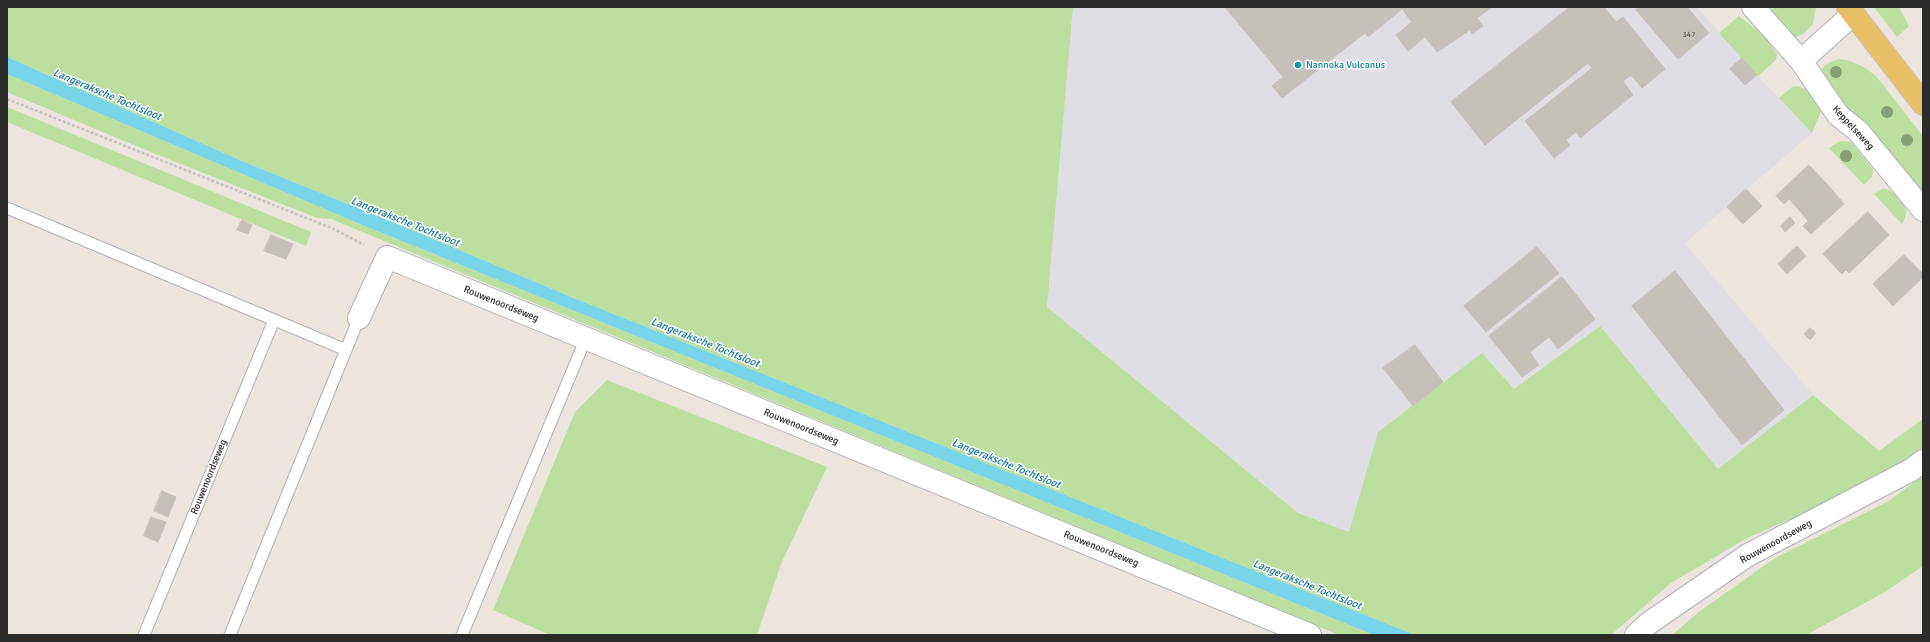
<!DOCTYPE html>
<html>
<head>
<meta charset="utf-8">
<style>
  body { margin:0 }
  #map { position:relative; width:1930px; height:642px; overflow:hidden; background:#ece5de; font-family:Signika,sans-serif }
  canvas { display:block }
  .frame { position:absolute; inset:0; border:8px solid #2b2b2b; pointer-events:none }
</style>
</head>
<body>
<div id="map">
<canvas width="1930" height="642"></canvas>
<div class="frame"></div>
</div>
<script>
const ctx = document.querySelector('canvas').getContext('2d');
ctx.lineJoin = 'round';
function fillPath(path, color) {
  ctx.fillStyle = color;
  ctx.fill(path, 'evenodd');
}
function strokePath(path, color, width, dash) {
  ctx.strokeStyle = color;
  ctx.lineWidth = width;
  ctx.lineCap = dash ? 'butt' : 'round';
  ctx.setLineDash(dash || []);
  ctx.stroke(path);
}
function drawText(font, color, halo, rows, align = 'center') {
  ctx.font = font + ' Signika,sans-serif';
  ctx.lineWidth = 3;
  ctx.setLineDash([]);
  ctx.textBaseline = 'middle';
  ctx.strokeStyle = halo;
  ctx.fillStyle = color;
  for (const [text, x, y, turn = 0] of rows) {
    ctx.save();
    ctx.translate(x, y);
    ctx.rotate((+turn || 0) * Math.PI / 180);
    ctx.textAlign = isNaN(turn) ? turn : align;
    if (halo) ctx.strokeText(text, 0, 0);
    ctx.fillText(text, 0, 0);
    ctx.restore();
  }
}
fillPath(new Path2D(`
  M1073,7H1697L1757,75L1812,133L1685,243L1813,395L1718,470L1600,326L1514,389L1482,353L1378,432L1349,533L1298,513L1047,307Z`), '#e0dee5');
fillPath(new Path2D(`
  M7,7H1073L1047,307L1298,513L1349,532L1378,432L1482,353L1514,389L1600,326L1718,469L1813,395L1879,451L1923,419V450L1907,461L1819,507L1747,538L1671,583L1611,635H1415L576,299L397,224L244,162L7,57Z
  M1772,7H1816L1813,24L1803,34L1796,37L1790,36L1772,16Z
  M1874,7H1899L1909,26L1897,37Z
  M1739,16L1762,34L1777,54L1776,60L1758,76L1719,33Z
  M1840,59L1850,61L1864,67L1876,76L1923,136V196L1841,109L1819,75C1823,65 1830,61 1840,59Z
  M7,74L360,224L1374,635H1339L331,219L317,218L153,153L7,92Z
  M1798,86L1805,89L1822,109L1812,133L1779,98L1792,87Z
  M7,107L311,232L306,246L7,122Z
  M1840,141L1851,142L1873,169L1872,177L1864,185L1829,148Z
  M1883,188C1898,192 1913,209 1902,224L1874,194Z
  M607,380L827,467L781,564L757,635H550L493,610L575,412Z
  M1923,476V566L1885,592L1806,635H1672L1700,611L1775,558L1887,502Z`), '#badf9e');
fillPath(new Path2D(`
  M7,57L244,162L397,224L576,299L1415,635H1374L360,224L7,74Z`), '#78d4e8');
const building = new Path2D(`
  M1225,7H1492L1477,18L1483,26L1472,34L1470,30L1437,52L1425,37L1408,51L1396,35L1412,22L1402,9L1368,37L1365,33L1282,98L1272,86L1283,77Z
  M1570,7H1604L1616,22L1623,17L1665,69L1642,88L1631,75L1623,81L1633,95L1580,138L1576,132L1566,140L1570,145L1554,158L1525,121L1592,68L1588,63L1485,145L1451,102Z
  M1640,7H1687L1709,33L1678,59L1636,10Z
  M1742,58L1757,75L1745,85L1730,69Z
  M1809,165L1827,184L1799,210L1789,199L1784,204L1776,196Z
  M1827,184L1844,204L1811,234L1803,226L1808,221L1799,210Z
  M1746,189L1762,206L1743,224L1727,207Z
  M1868,212L1889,235L1849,273L1846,270L1842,274L1823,254Z
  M1790,217L1795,223L1785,232L1781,226Z
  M242,220L252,225L248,234L237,230Z
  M271,235L293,244L286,259L264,251Z
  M1797,246L1806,256L1787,274L1778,264Z
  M1537,247L1559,273L1486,332L1464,306Z
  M1904,255L1923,274V277L1893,306L1873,284Z
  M1675,271L1784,410L1742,445L1632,306Z
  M1562,277L1595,319L1558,349L1549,337L1530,352L1539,365L1522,377L1489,336Z
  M1810,328L1816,333L1810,340L1804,334Z
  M1415,345L1443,382L1413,406L1383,368Z
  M162,491L176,497L168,517L154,511Z
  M151,517L166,522L158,542L144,536Z`);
fillPath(building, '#c5c0ba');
strokePath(building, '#c8c1b8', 1);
const lane = new Path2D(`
  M7,208L346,350
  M144,635L274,320
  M230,635L359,318
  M462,635L586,338`);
const street = new Path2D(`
  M1753,7L1801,61L1838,115L1858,131L1923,210
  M1801,61L1853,14
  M359,318L387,257L1310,635
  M1636,635L1649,623L1748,555L1911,470L1923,461`);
const primary = new Path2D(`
  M1848,7L1923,104`);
strokePath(lane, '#afb2bb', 13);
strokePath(street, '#afb2bb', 24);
strokePath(primary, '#c4c4c4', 24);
strokePath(new Path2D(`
  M7,99L334,229L364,245`), '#c4c4c4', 2.5, [3, 2]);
strokePath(lane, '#fff', 11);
strokePath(street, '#fff', 22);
strokePath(primary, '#e9bf67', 22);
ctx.fillStyle = '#879f75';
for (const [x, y] of [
  [1836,72],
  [1887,112],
  [1907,140],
  [1846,156]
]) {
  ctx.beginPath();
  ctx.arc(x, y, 6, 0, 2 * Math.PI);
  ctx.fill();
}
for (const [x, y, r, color] of [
  [1298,65,4,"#0f9aa8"]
]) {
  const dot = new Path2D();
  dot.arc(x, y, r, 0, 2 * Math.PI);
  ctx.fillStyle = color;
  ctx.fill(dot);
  strokePath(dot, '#fff', 1.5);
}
drawText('8px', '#52504f', null, [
  ["347",1689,35]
]);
drawText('10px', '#0d838f', '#fff', [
  ["Nannoka Vulcanus",1306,65]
], 'left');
drawText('10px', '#2b2b2b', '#fff', [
  ["Keppelseweg",1853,128,47],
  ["Rouwenoordseweg",501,304,22],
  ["Rouwenoordseweg",801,427,22],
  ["Rouwenoordseweg",209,477,-68],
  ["Rouwenoordseweg",1776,542,-29],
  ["Rouwenoordseweg",1101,549,22]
]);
drawText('italic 11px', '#157595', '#fff', [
  ["Langeraksche Tochtsloot",107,95,23],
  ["Langeraksche Tochtsloot",405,222,22],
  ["Langeraksche Tochtsloot",705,343,22],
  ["Langeraksche Tochtsloot",1006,464,22],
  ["Langeraksche Tochtsloot",1307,585,22]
]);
</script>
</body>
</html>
